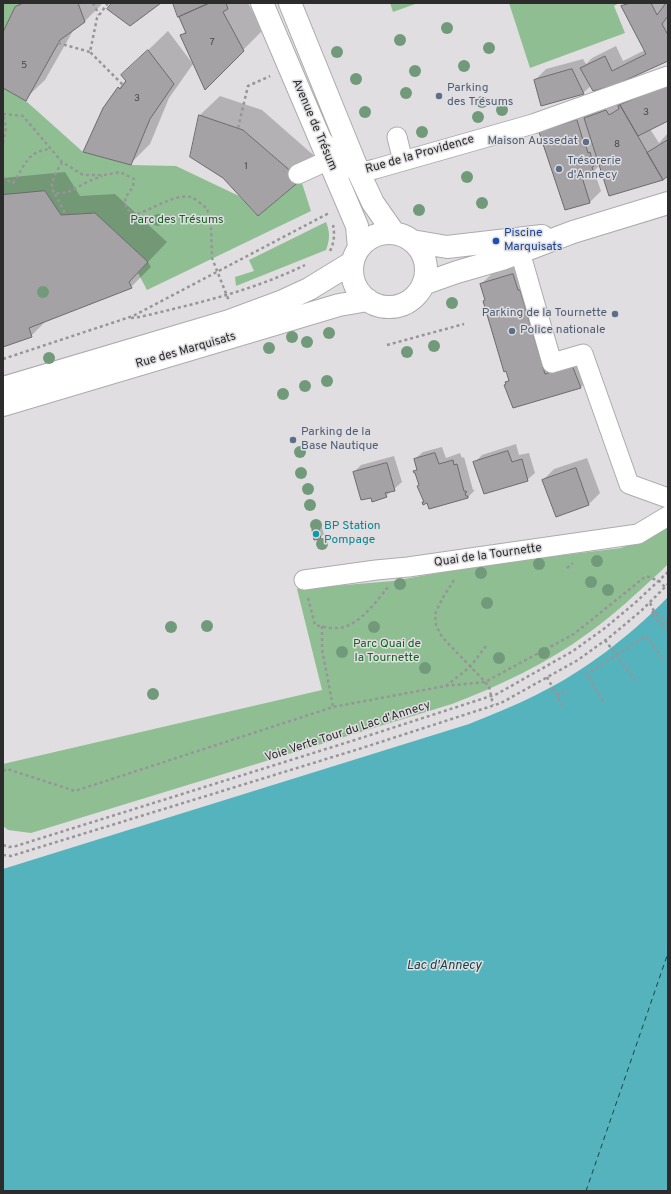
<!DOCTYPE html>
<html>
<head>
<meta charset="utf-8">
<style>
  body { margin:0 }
  #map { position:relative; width:671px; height:1194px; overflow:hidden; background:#e0dee1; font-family:Overpass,sans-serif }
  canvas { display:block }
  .frame { position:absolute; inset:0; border:4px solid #2c2c2d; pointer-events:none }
</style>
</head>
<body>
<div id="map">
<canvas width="671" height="1194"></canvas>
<div class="frame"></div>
</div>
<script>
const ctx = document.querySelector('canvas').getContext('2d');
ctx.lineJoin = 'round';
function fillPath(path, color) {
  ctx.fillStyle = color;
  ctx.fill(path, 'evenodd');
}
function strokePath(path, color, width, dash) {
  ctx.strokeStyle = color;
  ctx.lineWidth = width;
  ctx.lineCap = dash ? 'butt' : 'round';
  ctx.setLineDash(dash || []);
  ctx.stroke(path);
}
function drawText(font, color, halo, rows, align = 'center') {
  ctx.font = font + ' Overpass,sans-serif';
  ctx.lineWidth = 3;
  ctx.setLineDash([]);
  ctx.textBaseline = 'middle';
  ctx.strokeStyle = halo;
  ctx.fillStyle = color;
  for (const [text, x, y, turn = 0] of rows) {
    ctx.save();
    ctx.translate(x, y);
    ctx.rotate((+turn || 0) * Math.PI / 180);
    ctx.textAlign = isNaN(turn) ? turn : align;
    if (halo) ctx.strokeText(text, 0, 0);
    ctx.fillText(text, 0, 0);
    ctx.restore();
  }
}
fillPath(new Path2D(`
  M3,3H24L15,7L3,32Z
  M390,3H418L393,12Z
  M509,3H619L614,6L625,33L530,68Z
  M3,88L26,101L83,152L131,165L176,166L239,196L258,216L301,180L311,211L147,290L138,273L148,262L95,213L61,215L45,191L3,195Z
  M326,222C330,232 330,239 326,250L236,286L235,277L254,271L249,260Z
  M668,526V564L661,571C637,593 614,615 587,634C546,664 499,686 452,704L31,833L8,830L3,826V764L322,690L297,589L393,581L482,565L621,548L659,533Z`), '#90be93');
fillPath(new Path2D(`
  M668,597V1191H3V869L469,724C491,715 514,706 536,695C585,671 630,636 668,597Z`), '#55b3bd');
fillPath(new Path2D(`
  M20,3H103L84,22L74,29L45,80L25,99L3,87V34L16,7Z
  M174,3H248L263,30L205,88L181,36L186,31Z
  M626,3H668V60L591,86L583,93L535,80L546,69L583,59L586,64L592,58L616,46L623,61L645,50L623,6Z
  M168,31L193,64L169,98L150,144L130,164L119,88L126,80L142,56Z
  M668,75V119L650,129L659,143L668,133V175L600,165L594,171L601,191L590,202L566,208L540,132L551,121L617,100L621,105L630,96Z
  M220,96L262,110L319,160L300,180L200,115Z
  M65,172L80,196L115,194L167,242L148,262L151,267L131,287L47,320L31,336L3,345V178Z
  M528,260L559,361L587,352L595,373L580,388L507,383L510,380L481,284L496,270Z
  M516,444L519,455L529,453L535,473L527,480L475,462L482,455Z
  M442,447L446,458L460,453L462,458L464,457L473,490H475L468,497L425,501L416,472H414L418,468L415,459L423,452Z
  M394,456L402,482L386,496H371L354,472L361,465Z
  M587,458L600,493L589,504L543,480L554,469Z
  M321,525L324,534L320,538L313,530L316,526Z`), '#0003');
strokePath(new Path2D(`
  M586,1191L668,953`), '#194449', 1, [5, 4]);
const building = new Path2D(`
  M24,3H78L85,22L60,40L26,101L3,88V32L15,7Z
  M112,3H161L130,26L107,9Z
  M173,3H209L178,17Z
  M210,3H226L228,9L223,12L244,51L205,90L180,35L186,33L179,17Z
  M631,3H651L657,15L666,3H668V16L662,24L668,35V61L615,85L593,91L580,68L605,56L612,71L646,54L621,6Z
  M148,50L174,84L150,119L131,165L83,152L103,108L118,87L120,89L126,81L121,75Z
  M572,69L584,94L541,106L534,80Z
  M668,85V121L638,136L620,105Z
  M620,105L663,180L609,196L584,118L606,110L609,115L619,109L618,106Z
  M199,115L243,130L301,180L258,216L223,178L190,157Z
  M577,120L585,147L586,146L588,153L590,152L594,166L592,167L594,173L582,177L590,203L565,210L539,132Z
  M668,140V176L663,180L647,153Z
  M45,191L61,215L95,213L148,262L129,282L132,288L29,328L32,337L3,347V195Z
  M513,274L518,290H520L545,374L572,365L581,388L513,408L504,385L506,384L505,382L509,381L506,371L504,372L483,301L485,300L480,284Z
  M508,451L512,462L522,459L528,481L484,494L473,462Z
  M435,453L439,464L453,460L454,465L457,464L464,491H466L467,492L465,493L466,496H468V498L429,509L427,503L423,505L422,502H424L417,486L419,485L415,473H414L413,471L417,470L414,459Z
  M387,463L395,491L385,493L387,497L372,502L371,498L361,500L353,472Z
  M576,468L589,505L556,517L542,480Z
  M318,528L321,539L314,540L312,530Z`);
fillPath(building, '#a5a2a5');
strokePath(building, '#6c6a6c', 1);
const minor = new Path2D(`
  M397,137L403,161
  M324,142L340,161L359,173L375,169L533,124L668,76
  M298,174L329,160
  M520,252L552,363L583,354L629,484L668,498
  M304,580L376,570L408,567L638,534L668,516`);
const major = new Path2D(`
  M262,3L357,226L359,248
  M290,3L359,173L373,203L394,233
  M352 270a37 37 0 1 1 74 0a37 37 0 1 1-74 0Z
  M412,241L447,247L542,236
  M423,284L457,272L502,259L573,232L668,203
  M3,388L229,321L283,301L309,289L353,262
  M3,405L339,305L368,300`);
strokePath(minor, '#adabae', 21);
strokePath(major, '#adabae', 24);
strokePath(new Path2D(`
  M93,3L99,15
  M108,3L97,18L90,52L123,85
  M414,3V4
  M58,43L90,52
  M3,114L23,116L62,162L83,175H104L120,172L134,179L133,187L125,198L126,208L134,215C150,211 175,193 191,197C196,199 202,205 207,208L211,227L212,258L229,301
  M238,128L248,86L270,76
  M3,143L6,128L3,114
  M62,162C57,172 48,183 54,193C68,195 75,188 87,182C92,180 97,178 102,176
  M3,177L4,179L13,183C26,165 26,151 51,149
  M55,194L66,215
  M330,251C334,243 335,235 333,225
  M131,318L140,317C198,303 252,291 305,265
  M387,345L464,324
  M3,359L133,316L329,213V212
  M567,568L573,563
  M454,580L442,599L435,614L436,625L442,637L489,686L493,705
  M308,598L315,625C321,626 327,628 334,628C356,630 375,603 388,587
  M650,603L654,611L668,624
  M654,611L651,614L668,630
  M322,626V649L333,707
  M605,640L635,680
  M547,677L562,705
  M446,686L470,667L486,646
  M557,696L568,689
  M603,701L587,674L646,636L662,657
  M3,771L7,769L75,791L333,707L445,686L485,682L574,634L646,576L659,581L665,587
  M3,845L9,847L16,846L358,739L497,694L573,651L605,628L636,602L668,572
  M3,855L11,856L362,748L501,703L578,660L611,636L641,611L668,584`), '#969597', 2.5, [3, 3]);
strokePath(minor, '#fff', 19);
strokePath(major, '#fff', 22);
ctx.fillStyle = '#719a7a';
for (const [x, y] of [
  [447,28],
  [400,40],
  [489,48],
  [337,52],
  [464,66],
  [415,71],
  [356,79],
  [406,93],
  [482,102],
  [502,110],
  [365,112],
  [478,117],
  [422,132],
  [467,177],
  [482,203],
  [419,210],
  [158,220],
  [43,292],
  [452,303],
  [329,333],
  [292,337],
  [307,342],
  [434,346],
  [269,348],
  [407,352],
  [49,358],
  [327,381],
  [305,386],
  [283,394],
  [300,452],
  [301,473],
  [308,489],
  [310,505],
  [316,525],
  [322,544],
  [597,561],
  [539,564],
  [481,573],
  [591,582],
  [400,584],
  [608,590],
  [487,603],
  [207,626],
  [171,627],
  [374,627],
  [342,652],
  [544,653],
  [499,658],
  [425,668],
  [153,694]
]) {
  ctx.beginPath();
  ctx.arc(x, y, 6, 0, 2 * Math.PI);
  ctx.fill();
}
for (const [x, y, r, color] of [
  [439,96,4,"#5c6f8a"],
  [586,142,4,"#5c6f8a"],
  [559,169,4,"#5c6f8a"],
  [496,241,4,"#1a4fb4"],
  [615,314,4,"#5c6f8a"],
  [512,331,4,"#5c6f8a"],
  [293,440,4,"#5c6f8a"],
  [316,534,4,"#0f9aa8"]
]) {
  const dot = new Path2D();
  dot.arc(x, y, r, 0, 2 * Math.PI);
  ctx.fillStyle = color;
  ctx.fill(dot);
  strokePath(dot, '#e0dee1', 1.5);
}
drawText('10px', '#4a4a4b', null, [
  ["7",212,43],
  ["5",24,66],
  ["3",137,99],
  ["3",646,113],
  ["8",617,145],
  ["1",246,167]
]);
drawText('12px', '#4e5e75', '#e0dee1', [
  ["Parking",447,89],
  ["des Trésums",447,103],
  ["Maison Aussedat",578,142,"right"],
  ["Trésorerie",567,162],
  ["d'Annecy",567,176],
  ["Parking de la Tournette",607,314,"right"],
  ["Police nationale",520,331],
  ["Parking de la",301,433],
  ["Base Nautique",301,447]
], 'left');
drawText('12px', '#2c2c2d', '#e0dee1', [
  ["Avenue de Trésum",314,125,67],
  ["Rue de la Providence",420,155,-16],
  ["Rue des Marquisats",186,351,-16],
  ["Quai de la Tournette",488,556,-8],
  ["Voie Verte Tour du Lac d'Annecy",348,732,-18]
]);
drawText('12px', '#176326', '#e0dee1', [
  ["Parc des Trésums",177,221],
  ["Parc Quai de",387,645],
  ["la Tournette",387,659]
]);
drawText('12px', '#164399', '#e0dee1', [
  ["Piscine",504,234],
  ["Marquisats",504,248]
], 'left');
drawText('12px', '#0d838f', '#e0dee1', [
  ["BP Station",324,527],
  ["Pompage",324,541]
], 'left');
drawText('italic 13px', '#194449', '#e0dee1', [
  ["Lac d'Annecy",444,966]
]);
</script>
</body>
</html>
